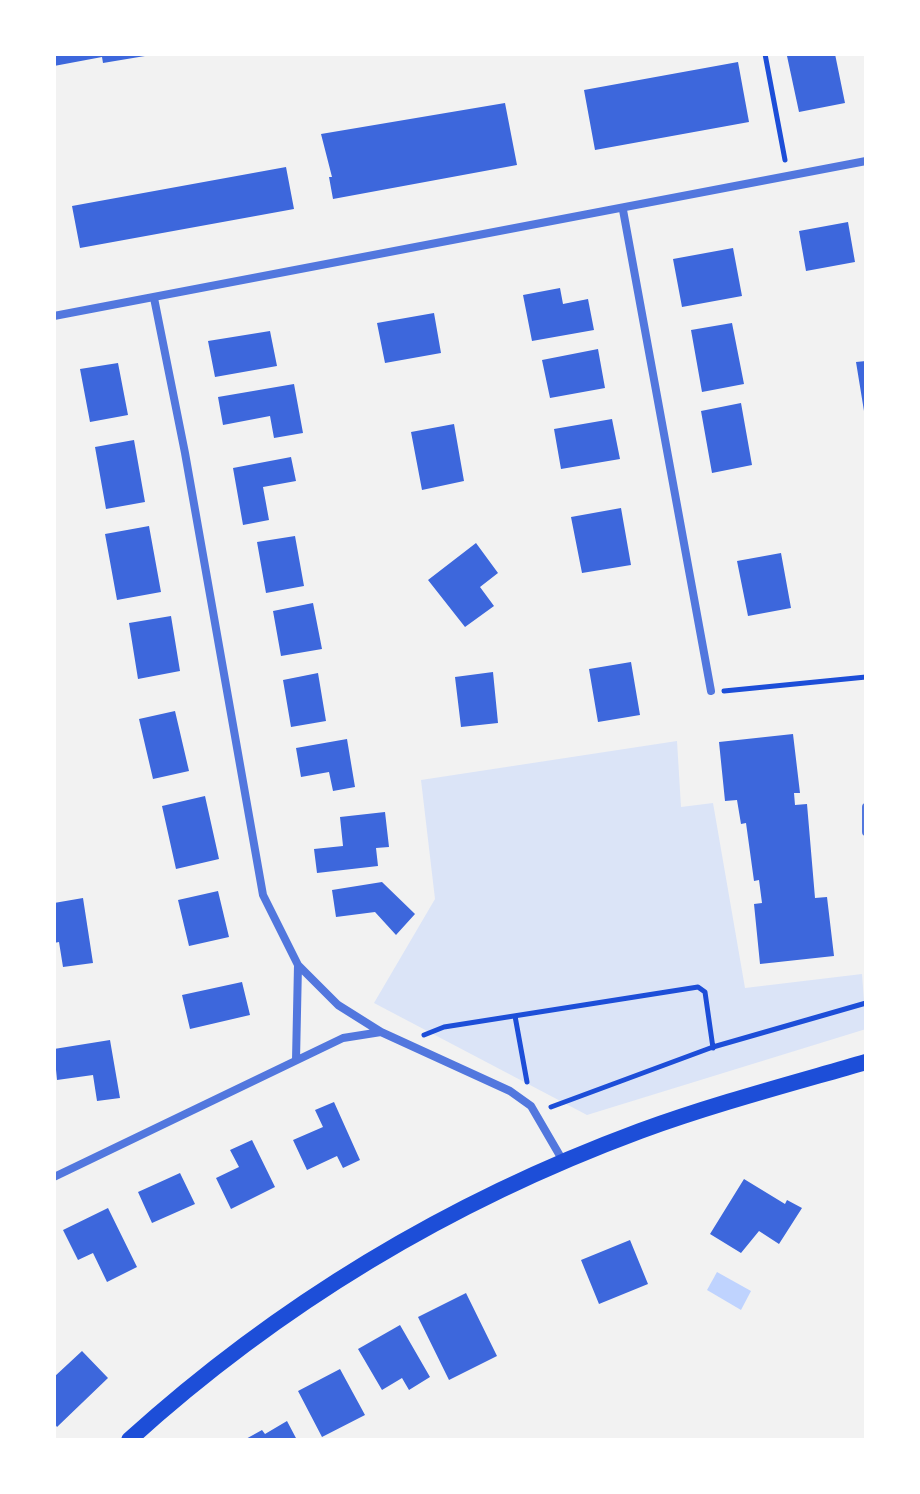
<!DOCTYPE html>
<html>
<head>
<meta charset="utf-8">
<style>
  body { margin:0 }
  #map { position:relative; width:920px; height:1494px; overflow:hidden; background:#f2f2f2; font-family:"DejaVu Sans",sans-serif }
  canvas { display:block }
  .frame { position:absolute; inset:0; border:56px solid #fff; pointer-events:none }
</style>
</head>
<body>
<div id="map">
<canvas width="920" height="1494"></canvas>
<div class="frame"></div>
</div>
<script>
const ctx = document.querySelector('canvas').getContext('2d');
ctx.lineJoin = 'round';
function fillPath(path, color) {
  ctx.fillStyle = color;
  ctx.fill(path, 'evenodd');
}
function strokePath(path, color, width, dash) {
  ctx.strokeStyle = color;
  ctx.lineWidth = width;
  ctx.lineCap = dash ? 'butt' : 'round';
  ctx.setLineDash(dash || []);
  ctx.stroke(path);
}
fillPath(new Path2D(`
  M677,741L681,807L713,803L745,988L862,974L866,1029L587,1115L374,1003L435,899L421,780Z`), '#dbe4f7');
fillPath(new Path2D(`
  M717,1272L751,1291L741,1310L707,1290Z`), '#bfd3fe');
fillPath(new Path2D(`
  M54,54H145V56L103,63L102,57L54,66Z
  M835,54L845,103L799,112L787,56Z
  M738,62L749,122L595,150L584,90Z
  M505,103L517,165L333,199L329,177H332L321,134Z
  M286,167L294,209L80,248L72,206Z
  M848,222L855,262L806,271L799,231Z
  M733,248L742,296L682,307L673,259Z
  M560,288L563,304L588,299L594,330L532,341L523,295Z
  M434,313L441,353L385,363L377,323Z
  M732,323L744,384L702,392L691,330Z
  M270,331L277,366L215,377L208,341Z
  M598,349L605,388L550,398L542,360Z
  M866,361V411H864L856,362Z
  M118,363L128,415L90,422L80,369Z
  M294,384L303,433L274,438L270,416L223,425L218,397Z
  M741,403L752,465L712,473L701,411Z
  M612,419L620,459L561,469L554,429Z
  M454,424L464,481L422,490L411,432Z
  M134,440L145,502L106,509L95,447Z
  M291,457L296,481L263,487L269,520L243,525L233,468Z
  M621,508L631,565L582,573L571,517Z
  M149,526L161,592L117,600L105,534Z
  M295,536L304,586L266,593L257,542Z
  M476,543L498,573L480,587L494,606L465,627L428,580Z
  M781,553L791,608L748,616L737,561Z
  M313,603L322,649L281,656L273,611Z
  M171,616L180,671L138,679L129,623Z
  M631,662L640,715L598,722L589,669Z
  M493,672L498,723L461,727L455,677Z
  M318,673L326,721L291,727L283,680Z
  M175,711L189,771L153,779L139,719Z
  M793,734L800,793H794L795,805L807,804L815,898L827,897L834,956L760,964L754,904L762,903L759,880L754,881L746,823L741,824L737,800L725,801L719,742Z
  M347,739L355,787L333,791L329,772L301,777L296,748Z
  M205,796L219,859L176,869L162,806Z
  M385,812L389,847L376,848L378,866L317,873L314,849L343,846L340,817Z
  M382,882L415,914L396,935L375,912L336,917L332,890Z
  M218,891L229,937L189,946L178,900Z
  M83,898L93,963L63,967L59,942L54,943V903Z
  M242,982L250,1015L190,1029L182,995Z
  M110,1040L120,1098L97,1101L93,1075L57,1080L54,1049Z
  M334,1102L360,1160L343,1168L337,1156L307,1170L293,1140L323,1127L315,1110Z
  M252,1140L275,1187L231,1209L216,1178L239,1167L230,1150Z
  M180,1173L195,1204L152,1223L138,1192Z
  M744,1179L785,1204L787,1200L802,1208L779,1244L759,1231L741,1253L710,1234Z
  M108,1208L137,1267L107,1282L93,1253L78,1260L63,1230Z
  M630,1240L648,1284L599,1304L581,1260Z
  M466,1293L497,1356L449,1380L418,1317Z
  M400,1325L430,1377L409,1390L402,1378L382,1390L358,1349Z
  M82,1351L108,1378L57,1427L54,1423V1377Z
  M340,1369L365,1415L322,1437L298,1391Z
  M287,1421L297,1440H244L262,1430L265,1434Z`), '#3d67dc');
strokePath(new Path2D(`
  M765,54L785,160
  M724,691L866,677
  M515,1016L527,1082
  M424,1035L444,1027L698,987L705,992L713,1048
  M551,1107L713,1047L866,1003`), '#1d4ed8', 5);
strokePath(new Path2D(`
  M623,210L711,691
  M154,298L185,453L263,895L298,965L296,1060
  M54,316L866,161
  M866,807V832
  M298,965L338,1005L381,1032L510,1091L531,1106L563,1161
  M54,1177L343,1038L381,1032`), '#5277de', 8);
strokePath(new Path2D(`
  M129,1440C278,1305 451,1201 640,1131C714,1104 790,1084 866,1062`), '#1d4ed8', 16);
</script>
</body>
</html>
